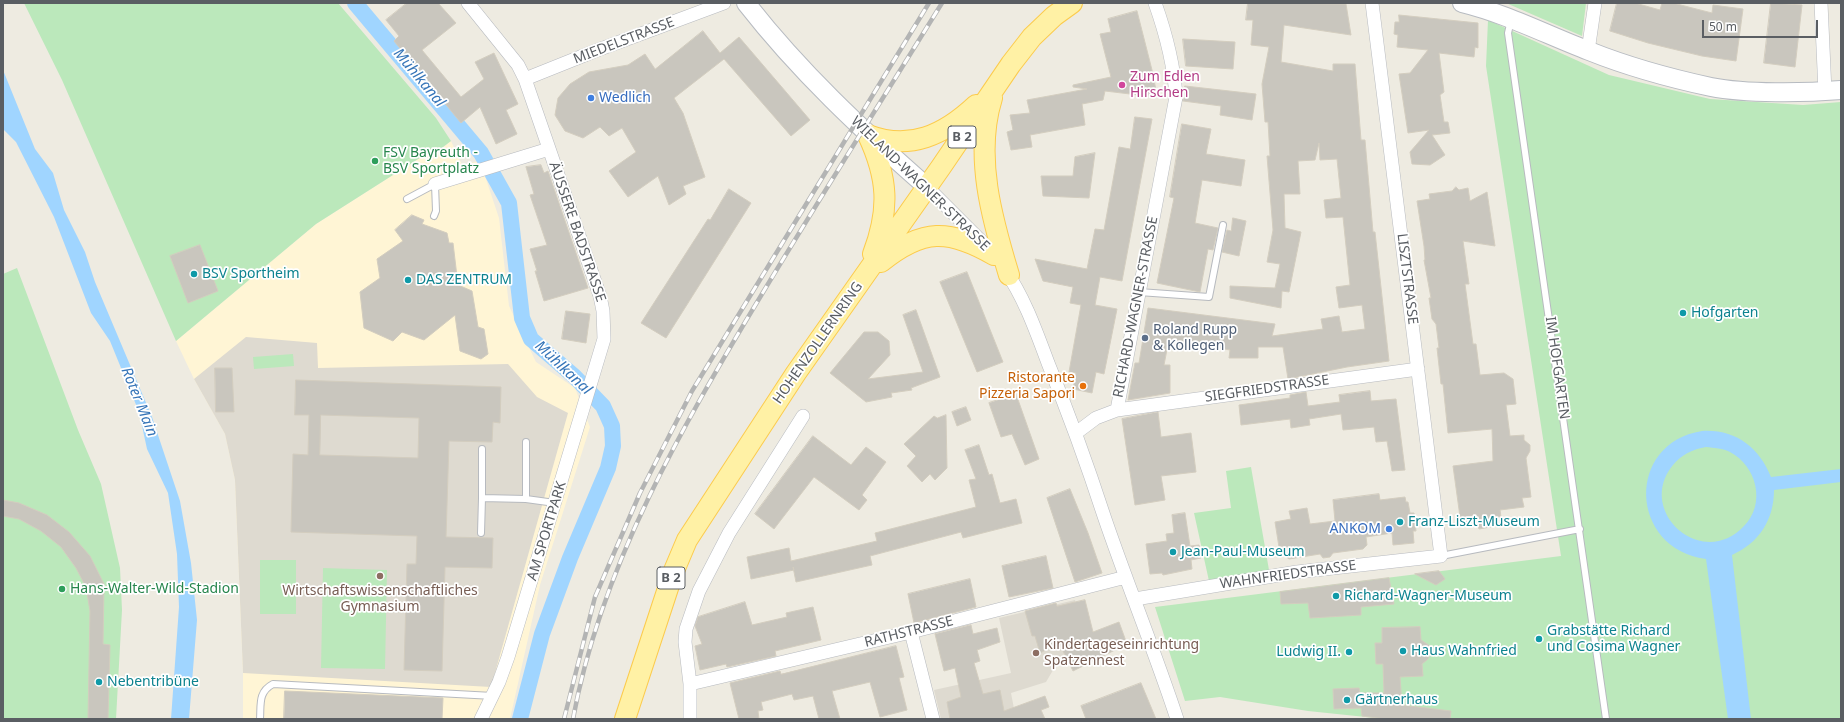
<!DOCTYPE html>
<html>
<head>
<meta charset="utf-8">
<style>
  body { margin:0 }
  #map { position:relative; width:1844px; height:722px; overflow:hidden; background:#eeebe1; font-family:"Noto Sans",sans-serif }
  canvas { display:block }
  .frame { position:absolute; inset:0; border:4px solid #5a5e63; pointer-events:none }
  .scale { position:absolute; left:1702px; top:20px; width:116px; height:18px; box-sizing:border-box; border:2px solid #5a5e63; border-top:0; padding-left:5px; font-size:12px; line-height:14px; white-space:nowrap; color:#5a5e63; -webkit-text-stroke:3px #fff; paint-order:stroke }
</style>
</head>
<body>
<div id="map">
<canvas width="1844" height="722"></canvas>
<div class="frame"></div>
<div class="scale">50 m</div>
</div>
<script>
const ctx = document.querySelector('canvas').getContext('2d');
ctx.lineJoin = 'round';
function fillPath(path, color) {
  ctx.fillStyle = color;
  ctx.fill(path, 'evenodd');
}
function strokePath(path, color, width, dash) {
  ctx.strokeStyle = color;
  ctx.lineWidth = width;
  ctx.lineCap = dash ? 'butt' : 'round';
  ctx.setLineDash(dash || []);
  ctx.stroke(path);
}
function drawText(font, color, halo, rows, align = 'center') {
  ctx.font = font + ' "Noto Sans",sans-serif';
  ctx.lineWidth = 3.5;
  ctx.setLineDash([]);
  ctx.textBaseline = 'middle';
  ctx.strokeStyle = halo;
  ctx.fillStyle = color;
  for (const [text, x, y, turn = 0] of rows) {
    ctx.save();
    ctx.translate(x, y);
    ctx.rotate((+turn || 0) * Math.PI / 180);
    ctx.textAlign = isNaN(turn) ? turn : align;
    if (halo) ctx.strokeText(text, 0, 0);
    ctx.fillText(text, 0, 0);
    ctx.restore();
  }
}
fillPath(new Path2D(`
  M451,141L462,165L480,161L499,218L509,306L536,362L575,388L590,427L540,585L510,719H243V673L235,480L225,434L194,379L176,341L316,224L437,147L440,150Z`), '#fff5d5');
fillPath(new Path2D(`
  M246,337L317,343L318,368L508,364L537,397L568,413L491,687L243,673L235,480L225,434L194,379Z
  M1075,600L1081,625L1072,645L1059,660L1046,682L1011,693L1016,719H941L934,690L1011,673L999,618Z`), '#dedad0');
fillPath(new Path2D(`
  M24,3H338L436,118L451,141L439,150L437,147L316,224L176,341L62,80Z
  M1506,3H1586L1582,36Z
  M1488,20L1609,75L1710,99L1803,105L1841,102V719H1385L1308,711L1220,697L1185,701L1155,607L1561,556L1486,66Z
  M17,268L78,430L101,484L120,568L122,610L116,719H3V274Z
  M293,354L294,366L254,369L253,357Z
  M1251,467L1269,570L1209,581L1194,513L1231,508L1226,471Z
  M260,560H296V614H260Z
  M323,568L387,570L385,669L321,668Z`), '#bbe8bb');
fillPath(new Path2D(`
  M3,70L35,149L53,173L64,210L85,252L95,282L152,417L180,501L191,563L197,620L189,719H171L179,607L177,554L168,493L147,449L139,412L110,341L91,313L54,217L16,142L3,129Z
  M1702,431C1735,429 1759,447 1771,477L1841,469V482L1774,490C1774,520 1759,543 1732,555L1751,719H1728L1706,559C1629,549 1625,443 1702,431ZM1706,447C1714,448 1723,448 1730,452C1757,466 1766,504 1744,526C1702,571 1635,511 1673,465C1681,455 1693,449 1706,447Z`), '#a0d5ff');
strokePath(new Path2D(`
  M355,3L481,153L509,203L522,318L531,339L574,376L603,406L612,426L613,446L608,468L570,558L542,634L520,719`), '#a0d5ff', 16);
const building = new Path2D(`
  M407,3H438L456,23L422,50L461,97L484,79L475,62L494,53L518,104L506,110L517,134L496,144L480,107L461,123L394,41L399,36L386,20Z
  M1248,3L1346,4L1351,35L1284,25L1281,62L1333,71V64H1355L1361,140H1365L1373,232H1375L1389,361L1347,367L1288,379L1283,347H1258V358H1229L1230,350L1169,339L1164,365H1170V393L1128,400L1135,363H1139L1148,308L1275,324L1272,336L1323,329L1321,319L1339,316L1342,332L1365,329L1362,305L1339,308L1336,287L1350,285L1343,217L1326,218L1324,200L1341,198L1337,159L1320,160L1319,143L1315,160L1298,161L1300,194H1284L1285,228L1301,232L1289,292L1282,291L1281,308L1230,298V286L1275,288L1280,264L1267,262L1273,230L1267,156H1270L1268,122H1265L1262,84L1269,47L1251,45L1253,20H1246Z
  M1617,3H1635L1660,10L1662,3H1673L1712,13L1713,5L1743,9L1736,61L1702,56L1648,43L1610,31Z
  M1771,3L1802,5L1795,67L1764,63Z
  M1137,11L1152,70L1156,90L1155,97L1105,91L1103,100L1082,104L1085,125L1030,135L1032,147L1011,150L1007,132L1013,130L1010,115L1030,113L1027,100L1087,89L1073,87V85L1111,77L1100,34L1111,32L1108,19Z
  M1399,15L1478,23V48L1475,47L1474,57L1439,53L1444,92L1440,95L1444,122H1448L1450,133L1432,135L1445,155L1430,165L1412,164L1410,152L1429,130L1408,133L1399,74L1410,73L1428,50L1397,47L1398,35L1394,34L1395,22H1399Z
  M703,31L720,53L739,37L810,120L791,136L724,59L674,98L683,113L705,177L683,186L686,194L669,205L658,176L628,197L609,171L636,152L622,128L609,136L600,127L583,138L565,131L555,115L558,98L570,84L589,72L628,65L645,54L655,69Z
  M1183,39L1235,42L1233,69L1186,66Z
  M1185,86L1256,94L1252,120L1220,115L1221,106L1183,101Z
  M1135,117L1152,119L1122,281L1100,277L1095,305L1117,309L1104,374L1096,372L1092,393L1073,389L1076,373L1069,372L1081,305L1070,303L1073,287L1043,281L1035,259L1087,269L1095,229L1104,230L1119,147L1130,149Z
  M1182,124L1211,129L1206,154L1245,160L1241,186L1202,180L1195,223L1218,228L1213,250L1208,249L1200,292L1157,283L1174,198L1170,197Z
  M1095,153L1089,198L1043,196L1041,176H1073L1075,157Z
  M541,165L544,173L548,171L588,288L544,301L535,271H537L530,249L547,245L530,195L534,194L526,167Z
  M1456,187L1459,190L1468,188L1470,201L1487,192L1495,246L1463,241L1469,284H1465L1473,344H1476L1480,375L1504,373L1513,379L1516,404L1506,405L1510,436L1524,435V440L1530,445V451L1526,458L1531,497L1522,498L1524,507L1500,510L1502,525L1479,529L1477,522L1461,524L1453,466L1493,461L1492,429L1448,433L1443,384H1441L1437,348H1439L1436,324L1432,319L1429,298H1431L1424,260H1425L1424,246L1417,201L1430,199L1429,194L1452,191Z
  M729,189L751,203L666,338L641,323L708,219L710,220Z
  M412,215L424,220L422,224L447,233L449,243H453L458,285L472,291L478,327L484,329L488,354L481,359L460,351L455,315L424,340L402,332L393,341L364,328L360,292L380,278L377,259L403,241L395,230Z
  M1233,218L1246,221L1239,256L1222,252L1227,230L1231,231Z
  M200,245L218,291L188,303L170,256Z
  M967,272L1003,362L977,372L940,282Z
  M916,310L940,377L911,388L912,390L891,393L892,397L866,402L830,373L864,332H878L889,341L890,355L868,379L923,372L903,315Z
  M566,311L590,314L586,343L562,339Z
  M215,368H232L234,412H216Z
  M296,380L501,387L500,423L493,422L492,442L449,441L446,537L493,538L492,568L445,567L442,671L404,670L407,564H416L417,536L291,532L293,454L308,455L309,415H295ZM321,415L419,418L418,458L320,455Z
  M1370,391L1371,401L1396,399L1405,470L1392,471L1387,441L1376,442L1374,427L1343,430L1341,414L1309,419L1310,425L1291,428L1290,419L1241,425L1239,405L1290,398V395L1306,392L1308,406L1340,402L1339,395Z
  M1016,394L1039,459L1025,465L1012,434L1001,437L989,403Z
  M966,407L971,420L957,426L952,412Z
  M1158,412L1161,437L1191,433L1196,472L1161,476L1165,500L1135,505L1122,419Z
  M946,415L947,468L935,480L930,474L922,482L907,466L916,456L904,444L934,416L937,418Z
  M813,436L851,465L866,447L886,462L862,495L867,500L859,510L814,477L774,529L755,514Z
  M979,445L989,475L992,474L1000,503L1016,499L1022,523L963,538L961,532L870,556L872,565L796,582L793,567L794,570L751,579L747,557L789,548L791,561L877,541L875,533L976,507L969,480L976,479L965,450Z
  M1070,489L1088,533L1102,573L1075,582L1047,498Z
  M1379,494L1380,500L1405,497L1406,502H1408L1410,513H1414L1416,531H1413L1414,543L1393,545L1392,533L1366,537L1367,545L1363,549L1333,553L1330,557L1323,558L1320,554L1289,559L1284,555L1282,546L1279,547L1275,522L1291,519L1289,511L1307,508L1310,524L1335,521L1333,500Z
  M3,500L19,503L47,515L69,532L90,556L104,584L103,644L110,645L108,719H88L90,611L86,587L76,568L61,547L41,531L19,519L3,516Z
  M1185,513L1190,546L1199,545L1201,558L1191,560L1192,569L1163,575L1162,573L1150,574L1146,544L1167,541L1166,534L1174,533L1172,515Z
  M1046,556L1053,588L1009,597L1002,566Z
  M1439,571L1445,579L1436,585L1415,574Z
  M1389,578L1394,604L1361,607V615L1310,618L1308,603L1281,604L1280,592Z
  M970,579L976,607L914,623L908,594Z
  M1085,600L1093,632L1119,622L1127,644L1073,671L1059,643L1040,653L1035,636H1032L1025,611L1056,603L1057,606Z
  M745,602L752,625L787,617L786,613L813,607L821,640L775,651L776,656L727,667L726,664L700,670L695,646L702,644L695,626L698,617Z
  M971,625L973,634L997,628L1000,642L977,650L980,661L974,663L983,694L1000,690L1004,711L1045,696L1049,707L1041,710L1045,719H950L947,702L961,697L955,668L944,671L935,634Z
  M1420,627L1421,640L1430,646L1431,653L1428,659L1422,664L1423,676L1400,677L1402,705L1451,711L1450,719H1385L1362,716L1361,708L1334,709L1333,689L1359,688L1360,693H1384L1383,664H1376L1375,643H1382V628Z
  M896,646L904,677L899,678L907,710L880,717L870,682L832,691L840,719H819L813,696L794,700L792,694L761,702L763,710L758,711L759,719H739L730,683L780,671L781,674Z
  M1141,683L1156,719H1086L1081,706Z
  M285,691L443,698L442,719H284Z`);
fillPath(building, '#c9c6be');
strokePath(building, '#d3cdbf', 1);
const lane = new Path2D(`
  M1511,20L1508,33L1606,719
  M407,199L435,184L436,211L434,216
  M1139,292L1209,297L1223,225
  M526,442V499
  M482,498V449
  M481,533L482,498L526,499L555,503
  M1441,556L1580,529
  M260,719C261,704 258,692 273,684L493,696`);
const street = new Path2D(`
  M468,3L518,65L525,79L600,296L603,311L604,339L508,657L499,682L481,719
  M1821,3L1825,92
  M1588,51L1595,3
  M525,79L595,51L724,3
  M435,184L549,149
  M927,187L988,248
  M1005,270C1024,297 1036,331 1048,363C1069,414 1088,467 1105,519C1128,586 1155,652 1177,719
  M1117,410L1176,97C1174,64 1166,34 1155,3
  M1076,433L1096,418L1117,410L1418,369
  M1135,599L1297,572L1441,556L1372,3
  M911,632L933,719
  M690,684L911,632L1126,577
  M690,719V684L685,642L686,629L699,591L729,533L803,416`);
const secondary = new Path2D(`
  M746,3C799,71 862,130 927,187
  M1462,3C1507,14 1547,35 1589,51C1629,67 1669,78 1711,87C1746,94 1805,93 1841,90`);
const primary = new Path2D(`
  M992,98C974,156 992,219 1009,275
  M868,135C888,178 890,209 873,254
  M868,135C910,151 944,135 976,105
  M881,262C923,228 949,229 994,255
  M625,719L673,573L687,540L796,373L941,167L1011,64L1032,37L1054,16L1072,3`);
strokePath(lane, '#b7babf', 8);
strokePath(street, '#b7babf', 14);
strokePath(secondary, '#b7bbc1', 20);
strokePath(primary, '#fccb4c', 22);
strokePath(lane, '#fff', 6);
strokePath(street, '#fff', 13);
strokePath(secondary, '#fff', 18);
strokePath(primary, '#fff1a5', 20);
const rail = new Path2D(`
  M564,719L595,597L640,493L692,391L929,3
  M573,719C601,566 683,425 762,294C821,196 882,100 942,3`);
strokePath(rail, '#b3b4b4', 4.5);
strokePath(rail, '#fff', 3, [9]);
for (const [x, y, r, color] of [
  [1122,85,4,"#d1479c"],
  [591,98,4,"#3f7fe0"],
  [375,161,4,"#2e9e5b"],
  [194,274,4,"#0f9aa8"],
  [408,280,4,"#0f9aa8"],
  [1683,313,4,"#0f9aa8"],
  [1145,338,4,"#5c6f8a"],
  [1083,386,4,"#e8710a"],
  [1400,522,4,"#0f9aa8"],
  [1389,529,4,"#3f7fe0"],
  [1173,552,4,"#0f9aa8"],
  [380,576,4,"#8d6e63"],
  [62,589,4,"#2e9e5b"],
  [1336,596,4,"#0f9aa8"],
  [1539,639,4,"#0f9aa8"],
  [1403,651,4,"#0f9aa8"],
  [1349,652,4,"#0f9aa8"],
  [1036,653,4,"#8d6e63"],
  [99,682,4,"#0f9aa8"],
  [1347,700,4,"#0f9aa8"]
]) {
  const dot = new Path2D();
  dot.arc(x, y, r, 0, 2 * Math.PI);
  ctx.fillStyle = color;
  ctx.fill(dot);
  strokePath(dot, '#fff', 1.5);
}
for (const [x, y, w] of [
  [962,137,28],
  [671,578,28]
]) {
  const box = new Path2D();
  box.roundRect(x - w / 2, y - 11, w, 22, 3);
  ctx.fillStyle = '#fff';
  ctx.fill(box);
  strokePath(box, '#5a5e63', 1);
}
drawText('bold 13px', '#5a5e63', null, [
  ["B 2",962,137],
  ["B 2",671,578]
]);
drawText('14px', '#5a5e63', '#fff', [
  ["MIEDELSTRASSE",624,41,-21],
  ["WIELAND-WAGNER-STRASSE",920,184,44],
  ["ÄUSSERE BADSTRASSE",577,232,71],
  ["LISZTSTRASSE",1407,279,83],
  ["RICHARD-WAGNER-STRASSE",1136,307,-79],
  ["HOHENZOLLERNRING",818,343,-55],
  ["IM HOFGARTEN",1557,368,82],
  ["SIEGFRIEDSTRASSE",1267,389,-8],
  ["AM SPORTPARK",547,531,-73],
  ["WAHNFRIEDSTRASSE",1288,575,-8],
  ["RATHSTRASSE",909,632,-14]
]);
drawText('14px', '#b23c85', '#fff', [
  ["Zum Edlen",1130,77],
  ["Hirschen",1130,93]
], 'left');
drawText('14px', '#366cbe', '#fff', [
  ["Wedlich",599,98],
  ["ANKOM",1381,529,"right"]
], 'left');
drawText('14px', '#27864d', '#fff', [
  ["FSV Bayreuth -",383,153],
  ["BSV Sportplatz",383,169],
  ["Hans-Walter-Wild-Stadion",70,589]
], 'left');
drawText('14px', '#0d838f', '#fff', [
  ["BSV Sportheim",202,274],
  ["DAS ZENTRUM",416,280],
  ["Hofgarten",1691,313],
  ["Franz-Liszt-Museum",1408,522],
  ["Jean-Paul-Museum",1181,552],
  ["Richard-Wagner-Museum",1344,596],
  ["Grabstätte Richard",1547,631],
  ["und Cosima Wagner",1547,647],
  ["Haus Wahnfried",1411,651],
  ["Ludwig II.",1341,652,"right"],
  ["Nebentribüne",107,682],
  ["Gärtnerhaus",1355,700]
], 'left');
drawText('14px', '#4e5e75', '#fff', [
  ["Roland Rupp",1153,330],
  ["& Kollegen",1153,346]
], 'left');
drawText('14px', '#c56008', '#fff', [
  ["Ristorante",1075,378],
  ["Pizzeria Sapori",1075,394]
], 'right');
drawText('14px', '#785e54', '#fff', [
  ["Wirtschaftswissenschaftliches",380,591],
  ["Gymnasium",380,607],
  ["Kindertageseinrichtung",1044,645,"left"],
  ["Spatzennest",1044,661,"left"]
]);
drawText('italic 15px', '#3675b8', '#fff', [
  ["Mühlkanal",419,78,50],
  ["Mühlkanal",563,368,43],
  ["Roter Main",139,402,68]
]);
</script>
</body>
</html>
